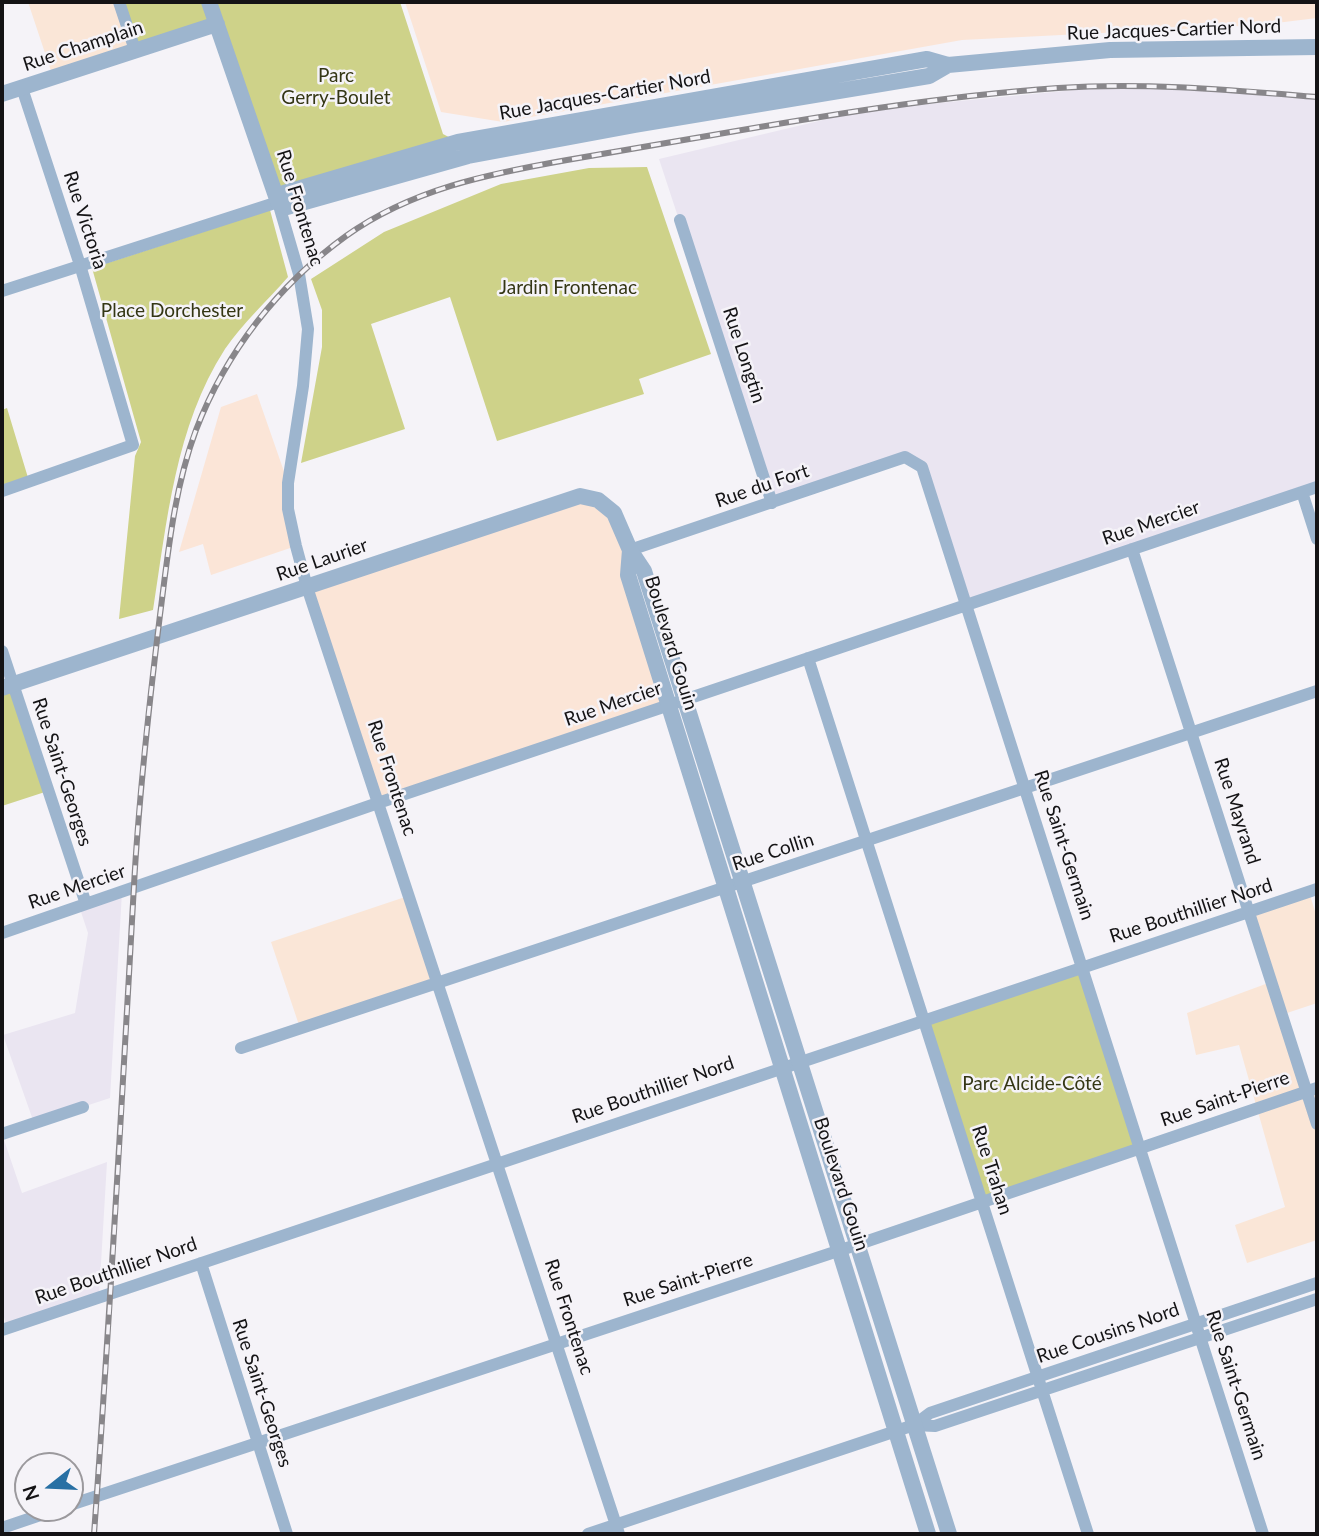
<!DOCTYPE html>
<html>
<head>
<meta charset="utf-8">
<style>
  body { margin:0 }
  #map { position:relative; width:1319px; height:1536px; overflow:hidden; background:#f5f3f8; font-family:Lato,sans-serif }
  canvas { display:block }
  .frame { position:absolute; inset:0; border:4px solid #141315; pointer-events:none }
  .north { position:absolute; left:14px; top:1452px; width:70px; height:70px; box-sizing:border-box; background:#f5f3f8; border:2px solid #9b999d; border-radius:50%; rotate:252deg; font-size:19px; font-weight:700; line-height:28px; text-align:center; color:#141315 }
  .north::after { content:''; display:block; margin:auto; width:24px; height:32px; background:#2870a4; clip-path:polygon(50% 0,100% 100%,50% 72%,0 100%) }
</style>
</head>
<body>
<div id="map">
<canvas width="1319" height="1536"></canvas>
<div class="frame"></div>
<div class="north">N</div>
</div>
<script>
const ctx = document.querySelector('canvas').getContext('2d');
ctx.lineJoin = 'round';
function fillPath(path, color) {
  ctx.fillStyle = color;
  ctx.fill(path, 'evenodd');
}
function strokePath(path, color, width, dash) {
  ctx.strokeStyle = color;
  ctx.lineWidth = width;
  ctx.lineCap = dash ? 'butt' : 'round';
  ctx.setLineDash(dash || []);
  ctx.stroke(path);
}
function drawText(font, color, halo, rows, align = 'center') {
  ctx.font = font + ' Lato,sans-serif';
  ctx.lineWidth = 5;
  ctx.setLineDash([]);
  ctx.textBaseline = 'middle';
  ctx.strokeStyle = halo;
  ctx.fillStyle = color;
  for (const [text, x, y, turn = 0] of rows) {
    ctx.save();
    ctx.translate(x, y);
    ctx.rotate((+turn || 0) * Math.PI / 180);
    ctx.textAlign = isNaN(turn) ? turn : align;
    if (halo) ctx.strokeText(text, 0, 0);
    ctx.fillText(text, 0, 0);
    ctx.restore();
  }
}
fillPath(new Path2D(`
  M28,2H209L217,24L53,77Z
  M1309,892L1317,918V1003L1278,1016L1306,1091L1317,1086V1240L1247,1263L1235,1225L1285,1207L1239,1045L1196,1055L1187,1013L1271,982L1249,912Z
  M408,896L437,983L300,1028L271,942Z`), '#fae6d7');
fillPath(new Path2D(`
  M1117,86L1216,88L1317,97V487L968,605L923,467L905,458L772,503L659,159L865,110Z
  M122,892L110,1098L34,1123L3,1035L75,1013L88,933L79,906Z
  M2,1134L22,1193L107,1162L99,1297L7,1328L2,1310Z`), '#eae5f1');
fillPath(new Path2D(`
  M405,2H1317V18L1260,25L962,40L503,122L441,112Z
  M257,394L288,483L296,546L211,575L203,544L179,552L221,407Z
  M580,496L614,513L628,575L668,705L378,803L307,587Z`), '#fbe5d7');
fillPath(new Path2D(`
  M119,2H209L217,24L135,50Z
  M216,2H400L443,134L458,142L280,189Z
  M647,167L711,354L639,379L644,394L497,441L450,297L371,324L405,429L301,463L322,347V310L311,279L384,232L501,184L589,168Z
  M270,210L288,277C268,300 242,324 225,349C175,426 167,522 153,610L119,619L135,456L141,442L92,268Z
  M7,408L29,481L2,491V410Z
  M13,684L48,791L2,806V688Z
  M1083,967L1141,1148L982,1202L923,1020Z`), '#ced289');
strokePath(new Path2D(`
  M119,2L135,50
  M680,220L772,503
  M2,291L278,202L299,274L308,329L303,386L288,483V509L296,546L307,587L378,803L619,1534
  M2,491L133,445L80,265L22,88
  M1302,492L1317,539
  M1132,549L1317,1124
  M630,550L905,457L922,467L1263,1534
  M2,651L86,904
  M808,658L1088,1534
  M2,933L378,803L1317,487
  M241,1048L1317,691
  M2,1134L83,1107
  M201,1263L287,1534
  M2,1330L1317,889
  M914,1425L935,1426L1317,1299
  M70,1505L862,1243L1317,1088
  M2,1528L61,1508
  M588,1534L914,1425L930,1413L1317,1283`), '#9db5ce', 12);
strokePath(new Path2D(`
  M209,2L278,202
  M2,94L217,24
  M278,202L284,193L458,142L927,59L948,65L1110,50L1317,47
  M278,202L287,207L468,156L635,125L929,76L948,65
  M630,550L628,575L928,1534
  M2,688L580,496L598,500L614,513L630,550L644,571L949,1534`), '#9db5ce', 16);
const rail = new Path2D(`
  M94,1534C110,1318 122,1102 134,885C139,795 149,705 160,615C168,553 174,489 196,430C226,352 278,285 346,236C412,189 488,174 567,160C613,152 660,144 707,136C823,116 940,96 1058,88C1144,82 1231,90 1317,97`);
strokePath(rail, '#88868a', 6);
strokePath(rail, '#f5f3f8', 3.5, [10]);
drawText('19px', '#141315', '#f5f3f8', [
  ["Rue Jacques-Cartier Nord",1174,30,-2],
  ["Rue Champlain",83,46,-18],
  ["Rue Jacques-Cartier Nord",605,95,-10],
  ["Rue Frontenac",300,208,73],
  ["Rue Victoria",85,220,72],
  ["Rue Longtin",744,355,72],
  ["Rue du Fort",762,486,-19],
  ["Rue Mercier",1151,523,-19],
  ["Rue Laurier",322,560,-19],
  ["Boulevard Gouin",671,643,73],
  ["Rue Mercier",613,704,-19],
  ["Rue Saint-Georges",62,772,72],
  ["Rue Frontenac",392,778,72],
  ["Rue Mayrand",1237,811,72],
  ["Rue Saint-Germain",1064,845,72],
  ["Rue Collin",773,852,-18],
  ["Rue Mercier",77,887,-19],
  ["Rue Bouthillier Nord",1191,911,-18],
  ["Rue Bouthillier Nord",653,1090,-19],
  ["Rue Saint-Pierre",1225,1099,-19],
  ["Rue Trahan",992,1170,72],
  ["Boulevard Gouin",841,1184,72],
  ["Rue Bouthillier Nord",116,1271,-19],
  ["Rue Saint-Pierre",688,1280,-18],
  ["Rue Frontenac",569,1317,72],
  ["Rue Cousins Nord",1108,1333,-19],
  ["Rue Saint-Germain",1236,1385,72],
  ["Rue Saint-Georges",262,1393,72]
]);
drawText('19px', '#343614', '#f5f3f8', [
  ["Parc",336,76],
  ["Gerry-Boulet",336,98],
  ["Jardin Frontenac",568,288],
  ["Place Dorchester",172,311],
  ["Parc Alcide-Côté",1032,1084]
]);
</script>
</body>
</html>
